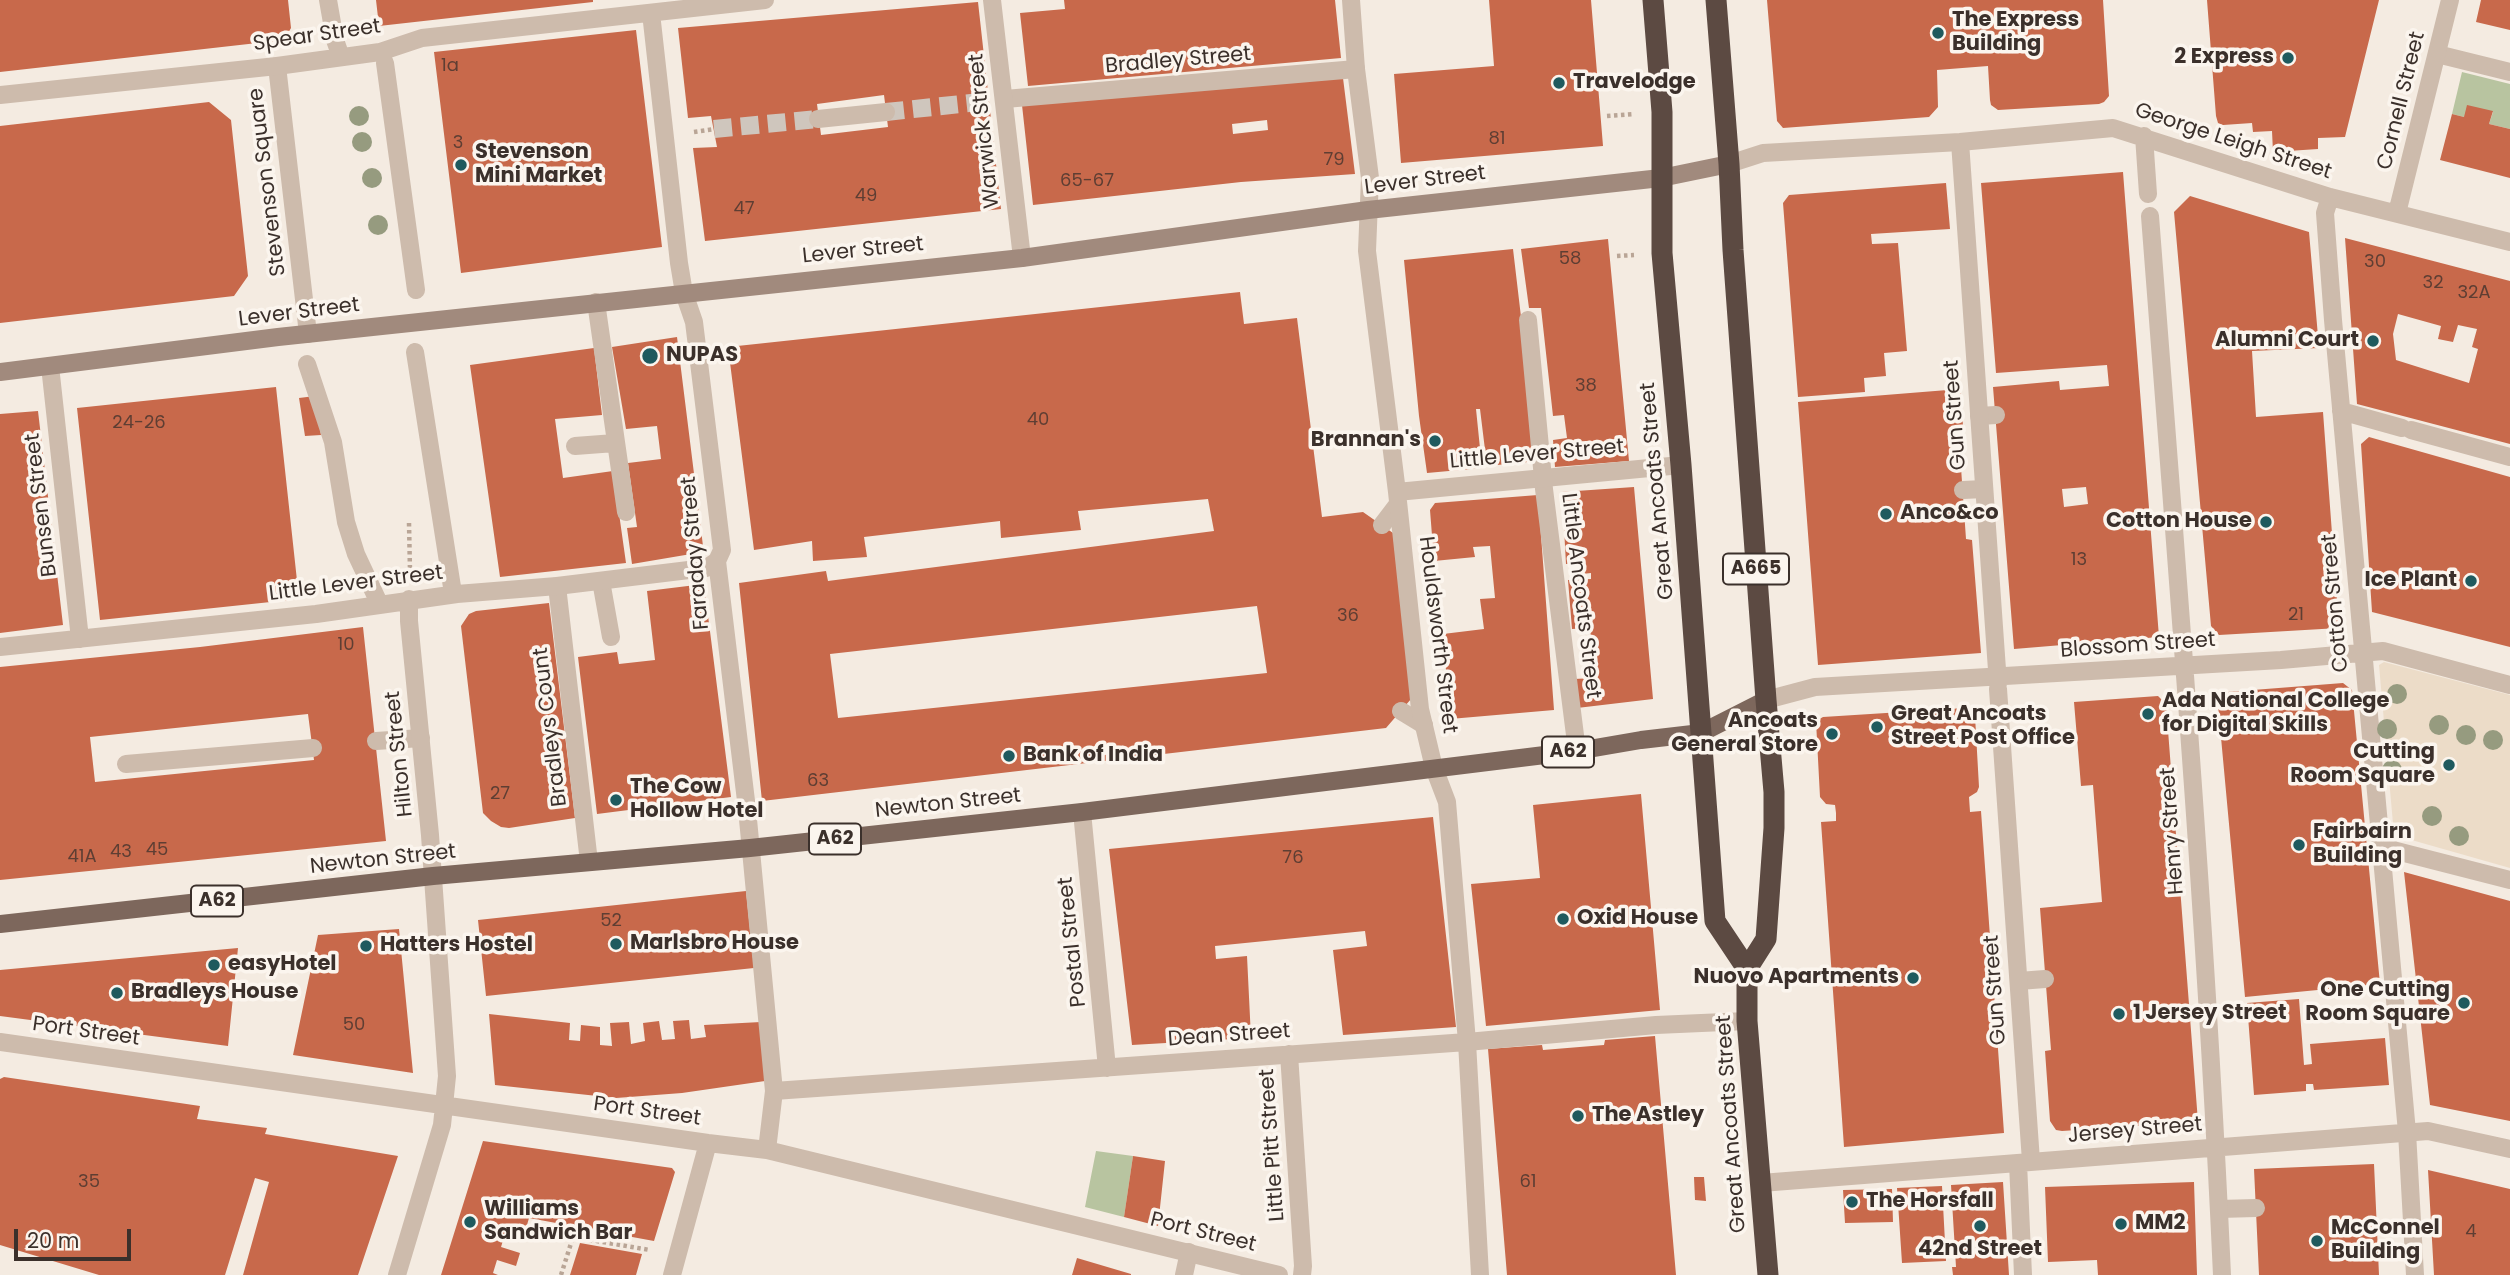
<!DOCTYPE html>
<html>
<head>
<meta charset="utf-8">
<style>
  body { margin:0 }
  #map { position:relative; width:2510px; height:1275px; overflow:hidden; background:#f4ebe1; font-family:Poppins,sans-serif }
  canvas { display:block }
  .scale { position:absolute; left:14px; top:1229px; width:117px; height:32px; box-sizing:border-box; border:4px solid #3b302b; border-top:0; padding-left:9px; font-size:21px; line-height:24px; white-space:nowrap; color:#3b302b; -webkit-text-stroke:5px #fbf5ee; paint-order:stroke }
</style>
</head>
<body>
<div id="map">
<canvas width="2510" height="1275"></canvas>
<div class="scale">20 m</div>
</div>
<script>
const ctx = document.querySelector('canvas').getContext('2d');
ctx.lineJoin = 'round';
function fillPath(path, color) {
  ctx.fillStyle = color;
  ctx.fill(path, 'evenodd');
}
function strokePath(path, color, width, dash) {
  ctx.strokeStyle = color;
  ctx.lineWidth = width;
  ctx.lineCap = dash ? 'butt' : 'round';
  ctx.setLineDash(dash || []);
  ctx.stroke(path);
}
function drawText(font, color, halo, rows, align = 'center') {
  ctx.font = font + ' Poppins,sans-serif';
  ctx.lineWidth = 7;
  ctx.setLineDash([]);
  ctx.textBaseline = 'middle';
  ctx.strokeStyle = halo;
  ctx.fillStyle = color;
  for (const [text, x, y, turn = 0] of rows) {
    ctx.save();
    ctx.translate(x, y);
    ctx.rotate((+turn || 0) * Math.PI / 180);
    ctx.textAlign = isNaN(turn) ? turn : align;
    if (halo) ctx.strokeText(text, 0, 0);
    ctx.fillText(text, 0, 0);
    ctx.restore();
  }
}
fillPath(new Path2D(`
  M2462,72L2510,84V129L2489,124L2493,112L2464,117L2452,114Z
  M1096,1151L1133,1156L1124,1217L1085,1207Z`), '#b8c4a0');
fillPath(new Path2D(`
  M2384,662L2510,695V868L2394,835L2379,665Z`), '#ecdcc8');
fillPath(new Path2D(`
  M0,0H288L291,28L284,40L0,72Z
  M376,0H593V2L379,26Z
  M1064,0H1335L1341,58L1028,86L1020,13L1065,9Z
  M1489,0H1591L1603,146L1401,163L1394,74L1494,66Z
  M1767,0H2103L2109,96L2104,102L2099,104L1998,110L1991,105L1990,100L1988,66L1937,70L1938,107L1929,117L1783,128L1777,121Z
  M2207,0H2379L2345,137L2318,138V149L2273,152L2272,131L2253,132L2252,123L2223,125L2218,123L2216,116Z
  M2481,0H2510V30L2476,22Z
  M978,2L1001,209L705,241L693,148L717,147L711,116L688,118L678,28ZM884,95L888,127L821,135L817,104Z
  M636,30L662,247L461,273L434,52Z
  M1343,78L1355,174L1241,182L1033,205L1022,105ZM1267,120L1268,130L1233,134L1232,124Z
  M209,102L231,120L248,276L234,296L0,323V126Z
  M2467,105L2493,111L2489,124L2510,129V178L2440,160L2452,114L2464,117Z
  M2123,172L2159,637L2014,649L1993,387L2059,381L2060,390L2109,386L2107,365L1996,373L1981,183ZM2086,487L2088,504L2064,507L2062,489Z
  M1946,183L1950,229L1871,234L1872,244L1898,243L1907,351L1884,353L1886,376L1864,378L1865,392L1798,397L1783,203L1789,195Z
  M2190,196L2309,232L2319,348L2252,351L2256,417L2323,412L2339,628L2219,635L2211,626L2174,212Z
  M2345,238L2510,281V444L2357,404ZM2398,314L2441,326L2438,339L2453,342L2458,325L2477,329L2472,347L2478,349L2469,383L2396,360L2393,334Z
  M1608,239L1629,461L1555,467L1553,440L1567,438L1564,415L1553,416L1541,308H1529L1521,249Z
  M1513,249L1538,461L1487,466L1480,409H1476L1482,468L1427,473L1419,416L1404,260Z
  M1240,292L1244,324L1297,318L1322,517L1363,512L1393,533L1411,699L1386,728L762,801L739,583L826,571L828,581L1214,531L1208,499L1078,511L1081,530L1001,538L1000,521L864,537L867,557L813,561L812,541L754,550L728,347ZM1257,606L1267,673L838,718L830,654Z
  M677,337L703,546L697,553L632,564L627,528L637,527L628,463L661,459L657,426L626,429L612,347Z
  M594,348L602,415L555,419L563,478L613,471L626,563L500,577L470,365Z
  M276,387L299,599L100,620L77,408Z
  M1960,389L1964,438L1959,439L1966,539L1972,540L1981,653L1818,665L1798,402Z
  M315,396L321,435L305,436L299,398Z
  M38,411L63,625L0,633V414Z
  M2369,437L2510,477V647L2372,612L2361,444Z
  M1634,487L1653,699L1577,708L1574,679L1595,678L1590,628L1572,629L1568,580L1591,579V573L1573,575L1572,564H1566L1562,492Z
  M1538,495L1554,710L1450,719L1443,634L1484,629L1480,599L1495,598L1490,546L1473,547L1475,557L1434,561L1430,510L1435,503Z
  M704,584L731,797L597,814L578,657L617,652L619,664L655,660L647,591Z
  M549,603L575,818L509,828L501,827L491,821L483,813L461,626L469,614L476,611Z
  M363,627L386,841L0,880V667L200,647ZM308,714L314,760L95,782L90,737Z
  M2343,683L2352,690L2380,984L2245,997L2218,705L2227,692Z
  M2158,696L2166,704L2198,1122L2062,1131L2056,1130L2050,1121L2045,1051L2051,1050L2040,908L2102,902L2093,785L2081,786L2074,702Z
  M1965,708L1973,712L1975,716L1979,787L1977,792L1969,797L1970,812L1981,811L2004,1133L1844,1147L1821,822L1836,821V813L1835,805L1826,804L1820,797L1816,721L1823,717Z
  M1641,794L1660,1010L1486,1026L1471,884L1540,878L1533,805Z
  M1433,817L1456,1027L1343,1035L1333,950L1367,946L1365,931L1215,946L1216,959L1247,956L1251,1038L1132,1045L1109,849Z
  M2404,872L2510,901V1121L2430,1105Z
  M746,891L754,968L486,996L478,920Z
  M399,929L413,1073L293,1055L318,935Z
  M238,948L228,1046L0,1016V970Z
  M2299,999L2304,1065L2312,1064L2310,1044L2385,1038L2389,1085L2314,1090L2313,1084H2306V1091L2254,1095L2247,1003Z
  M489,1014L570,1023L569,1040L580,1041L581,1025L600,1027V1045L612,1046L610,1023L629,1022L631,1044L645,1041L643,1023L659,1021L662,1040L675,1039L673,1021L689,1020L691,1039L706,1037L704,1025L761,1022L765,1081L682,1093L616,1098L495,1085Z
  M1655,1036L1676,1275H1507L1488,1049L1542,1045L1543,1050L1604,1045L1605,1040Z
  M4,1077L200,1106L197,1119L267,1128L265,1134L398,1156L358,1275H243L269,1182L255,1178L225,1275H99L0,1245V1079Z
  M483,1141L672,1168L675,1172L654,1241L529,1218L523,1239L505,1234L501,1247L520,1253L516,1266L497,1260L493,1273L498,1275H441Z
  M1133,1156L1165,1161L1158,1226L1124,1217Z
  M2374,1164L2379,1275H2259L2254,1169Z
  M2428,1170L2510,1189V1275H2434Z
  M1694,1177H1704L1706,1201L1695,1200Z
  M2003,1182L2009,1275H1953L1952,1267H1956L1951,1185Z
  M2194,1182L2197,1275H2098L2097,1260L2048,1262L2045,1187Z
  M1942,1186L1946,1261L1902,1263L1897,1188Z
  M1892,1189L1893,1222L1845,1223L1843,1190Z
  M580,1243L642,1254L636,1275H570Z
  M1077,1258L1131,1274V1275H1072Z`), '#c8694b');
strokePath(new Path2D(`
  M886,112L989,101
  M714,129L818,119`), '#cfc6bd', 18, [18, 9]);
strokePath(new Path2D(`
  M1607,116L1634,114
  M694,132L714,129
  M1617,256L1634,255
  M409,523L410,571
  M561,1275L573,1237L650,1250`), '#b9a596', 4.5, [3.5, 3.5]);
strokePath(new Path2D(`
  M2437,54L2510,72
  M277,66L308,334
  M1005,99L1356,69
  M596,302L626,512
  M1528,320L1544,489L1577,751
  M1979,416L1996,415
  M575,446L615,443
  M1963,490L1984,489
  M1382,525L1398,504
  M601,581L611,637
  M557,586L589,862
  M1401,711L1424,725
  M376,741L421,738
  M126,764L313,748
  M2019,981L2045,979
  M2407,1132L2415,1275
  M2219,1209L2256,1208
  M1184,1275L1189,1252`), '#cdbbac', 18);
strokePath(new Path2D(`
  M328,0L335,40L341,57
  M992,0L1022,258
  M1351,0L1356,69L1370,178L1367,251L1397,492L1420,709L1434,768L1447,802L1467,1042L1480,1275
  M651,13L679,263L684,293L694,322L722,550L717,561L747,809L774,1091
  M385,63L416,290
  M0,95L277,66L380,52L422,38L765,0
  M818,119L886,112
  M2144,136L2148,194
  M1960,142L1998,684
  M1729,164L1763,153L1960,142L2113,128L2330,197L2510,242
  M2330,197L2325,213L2333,320L2407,1132
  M2397,213L2450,0
  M2150,216C2177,569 2206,922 2222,1275
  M415,352L452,587
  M307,364L333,442L346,522L356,554L379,603
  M50,366L80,639
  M2341,411L2402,428
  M2411,430L2510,457
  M1397,492L1681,465
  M0,647L316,614L457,594L557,586L697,569L706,568L717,561
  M1998,689L2031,1161
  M1766,700L1815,687L2281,660L2383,651L2510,685
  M1082,812L1107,1068
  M2381,847L2510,880
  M0,1042L708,1143L767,1150L1279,1275
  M1289,1054L1303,1266L1302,1275
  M767,1150L774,1091L1467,1042L1656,1025L1747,1021
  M2018,1163L2023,1275
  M1761,1183L2428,1131L2510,1149
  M397,1275L442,1125L447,1076L430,835L409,621V599
  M672,1275L708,1143`), '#cdbbac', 18);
strokePath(new Path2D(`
  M0,372L278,337L1022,258L1368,210L1661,178L1729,164`), '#a18a7d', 18);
strokePath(new Path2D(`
  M0,924L433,876L750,848L1082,812L1577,751L1641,740L1701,733L1766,700`), '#7d675c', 18);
strokePath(new Path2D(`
  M1653,0L1662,112V253L1681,465L1715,921L1747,969V1021L1768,1275
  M1716,0L1729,164L1733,250L1766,700L1774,792V828L1766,939L1747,969`), '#5c4a42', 21);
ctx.fillStyle = '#969b7f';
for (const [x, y] of [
  [359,116],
  [362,142],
  [372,178],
  [378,225],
  [2397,694],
  [2439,725],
  [2387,729],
  [2466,735],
  [2493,740],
  [2392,770],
  [2432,816],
  [2459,836]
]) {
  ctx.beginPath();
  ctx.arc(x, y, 10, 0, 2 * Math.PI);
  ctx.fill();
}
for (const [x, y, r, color] of [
  [1938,33,7,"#1f5a5e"],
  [2288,58,7,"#1f5a5e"],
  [1559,83,7,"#1f5a5e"],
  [461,165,7,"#1f5a5e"],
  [2373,341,7,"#1f5a5e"],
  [650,356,9,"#1f5a5e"],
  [1435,441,7,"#1f5a5e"],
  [1886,514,7,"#1f5a5e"],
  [2266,522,7,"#1f5a5e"],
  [2471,581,7,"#1f5a5e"],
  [2148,714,7,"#1f5a5e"],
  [1877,727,7,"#1f5a5e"],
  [1832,734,7,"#1f5a5e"],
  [1009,756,7,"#1f5a5e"],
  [2449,765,7,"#1f5a5e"],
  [616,800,7,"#1f5a5e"],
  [2299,845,7,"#1f5a5e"],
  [1563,919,7,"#1f5a5e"],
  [616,944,7,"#1f5a5e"],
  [366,946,7,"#1f5a5e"],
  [214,965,7,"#1f5a5e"],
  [1913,978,7,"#1f5a5e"],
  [117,993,7,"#1f5a5e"],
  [2464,1003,7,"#1f5a5e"],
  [2119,1014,7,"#1f5a5e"],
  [1578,1116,7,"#1f5a5e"],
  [1852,1202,7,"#1f5a5e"],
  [470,1222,7,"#1f5a5e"],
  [2121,1224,7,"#1f5a5e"],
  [1980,1226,7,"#1f5a5e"],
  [2317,1241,7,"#1f5a5e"]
]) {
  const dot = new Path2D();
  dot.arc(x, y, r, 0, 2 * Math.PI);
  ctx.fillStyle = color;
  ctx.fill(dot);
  strokePath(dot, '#fbf5ee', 2.5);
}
drawText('18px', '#5e3e33', null, [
  ["1a",450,66],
  ["81",1497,139],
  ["3",458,143],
  ["79",1334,160],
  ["65-67",1087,181],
  ["49",866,196],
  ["47",744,209],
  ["58",1570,259],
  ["30",2375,262],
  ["32",2433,283],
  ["32A",2474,293],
  ["38",1586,386],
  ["40",1038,420],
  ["24-26",139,423],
  ["13",2079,560],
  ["21",2296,615],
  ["36",1348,616],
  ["10",346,645],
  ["63",818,781],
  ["27",500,794],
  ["45",157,850],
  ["43",121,852],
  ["41A",82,857],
  ["76",1293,858],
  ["52",611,921],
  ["50",354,1025],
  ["35",89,1182],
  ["61",1528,1182],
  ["4",2471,1232]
]);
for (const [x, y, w] of [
  [1756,569,66],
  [1568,752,52],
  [835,839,52],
  [217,901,52]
]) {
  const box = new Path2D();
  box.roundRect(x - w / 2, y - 15.5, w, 31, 5);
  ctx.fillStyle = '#fbf5ee';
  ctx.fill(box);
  strokePath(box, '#3b302b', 2);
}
drawText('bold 19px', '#3b302b', null, [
  ["A665",1756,569],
  ["A62",1568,752],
  ["A62",835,839],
  ["A62",217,901]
]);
drawText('bold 21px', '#3b302b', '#fbf5ee', [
  ["The Express",1952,21],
  ["Building",1952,45],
  ["2 Express",2274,58,"right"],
  ["Travelodge",1573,83],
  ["Stevenson",475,153],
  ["Mini Market",475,177],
  ["Alumni Court",2359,341,"right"],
  ["NUPAS",666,356],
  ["Brannan's",1421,441,"right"],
  ["Anco&co",1900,514],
  ["Cotton House",2252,522,"right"],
  ["Ice Plant",2457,581,"right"],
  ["Ada National College",2162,702],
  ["for Digital Skills",2162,726],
  ["Great Ancoats",1891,715],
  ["Street Post Office",1891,739],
  ["Ancoats",1818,722,"right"],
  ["General Store",1818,746,"right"],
  ["Cutting",2435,753,"right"],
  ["Room Square",2435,777,"right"],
  ["Bank of India",1023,756],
  ["The Cow",630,788],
  ["Hollow Hotel",630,812],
  ["Fairbairn",2313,833],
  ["Building",2313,857],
  ["Oxid House",1577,919],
  ["Marlsbro House",630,944],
  ["Hatters Hostel",380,946],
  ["easyHotel",228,965],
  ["Nuovo Apartments",1899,978,"right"],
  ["One Cutting",2450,991,"right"],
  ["Room Square",2450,1015,"right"],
  ["Bradleys House",131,993],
  ["1 Jersey Street",2133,1014],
  ["The Astley",1592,1116],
  ["The Horsfall",1866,1202],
  ["Williams",484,1210],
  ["Sandwich Bar",484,1234],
  ["MM2",2135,1224],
  ["McConnel",2331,1229],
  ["Building",2331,1253],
  ["42nd Street",1980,1250,"center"]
], 'left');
drawText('21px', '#3b302b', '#fbf5ee', [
  ["Spear Street",317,36,-8],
  ["Bradley Street",1178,61,-5],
  ["Cornell Street",2402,101,-76],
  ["Warwick Street",985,131,-96],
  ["George Leigh Street",2233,142,18],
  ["Lever Street",1425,181,-7],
  ["Stevenson Square",268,182,-97],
  ["Lever Street",863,251,-6],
  ["Lever Street",299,313,-7],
  ["Gun Street",1956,415,-94],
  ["Little Lever Street",1537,455,-5],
  ["Great Ancoats Street",1658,491,-95],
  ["Bunsen Street",42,505,-97],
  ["Faraday Street",696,553,-95],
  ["Little Lever Street",356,584,-7],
  ["Little Ancoats Street",1580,596,83],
  ["Cotton Street",2336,603,-95],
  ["Houldsworth Street",1437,635,83],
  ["Blossom Street",2138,646,-4],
  ["Bradleys Count",551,727,-97],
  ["Hilton Street",400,754,-96],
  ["Newton Street",948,804,-6],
  ["Henry Street",2173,831,-94],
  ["Newton Street",383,860,-6],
  ["Postal Street",1073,942,-96],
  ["Gun Street",1996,990,-94],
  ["Port Street",86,1032,8],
  ["Dean Street",1229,1036,-4],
  ["Port Street",647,1112,8],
  ["Great Ancoats Street",1732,1124,-94],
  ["Jersey Street",2135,1131,-5],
  ["Little Pitt Street",1273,1145,-94],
  ["Port Street",1203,1233,14]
]);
</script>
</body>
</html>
